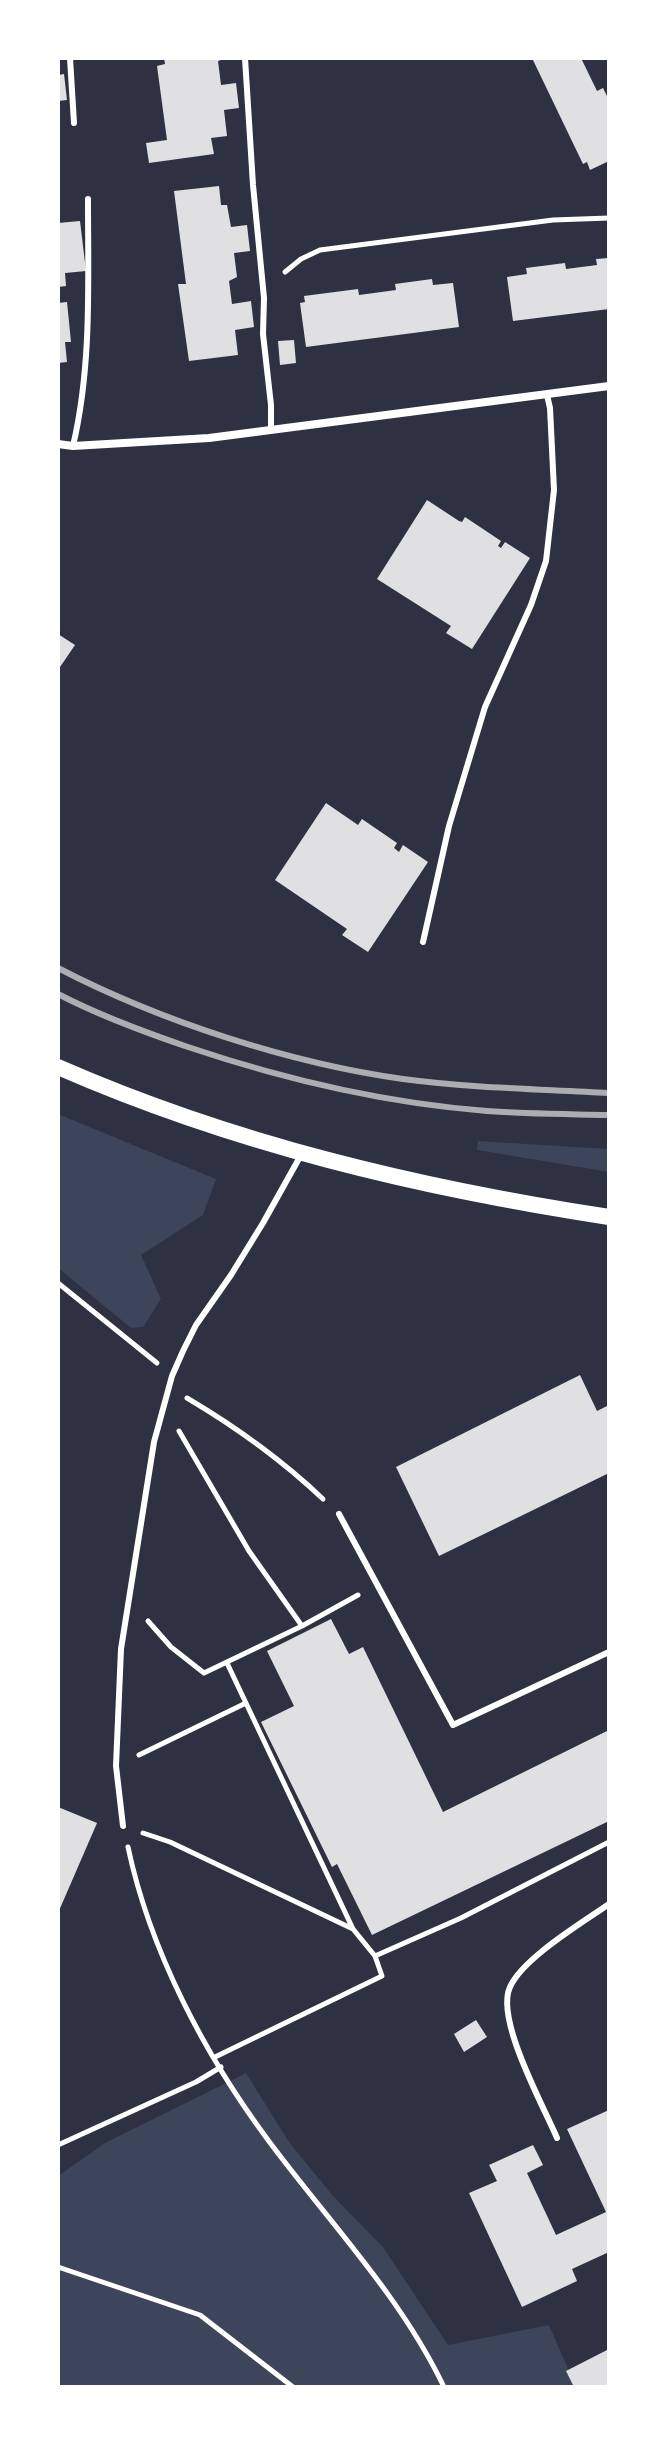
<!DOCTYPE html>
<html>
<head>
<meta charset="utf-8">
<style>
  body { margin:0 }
  #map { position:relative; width:667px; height:2445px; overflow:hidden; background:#2d3142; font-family:"Sofia Sans Condensed",sans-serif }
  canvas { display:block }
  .frame { position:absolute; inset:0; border:60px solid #fff; pointer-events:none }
</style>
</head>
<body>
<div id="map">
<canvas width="667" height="2445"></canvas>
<div class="frame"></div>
</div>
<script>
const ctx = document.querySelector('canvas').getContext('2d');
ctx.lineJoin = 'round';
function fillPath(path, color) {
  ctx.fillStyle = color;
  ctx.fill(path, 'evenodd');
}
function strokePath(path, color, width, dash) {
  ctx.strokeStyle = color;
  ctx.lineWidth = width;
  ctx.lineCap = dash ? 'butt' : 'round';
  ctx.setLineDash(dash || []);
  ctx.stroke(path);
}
fillPath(new Path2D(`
  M58,1114L216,1179L203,1215L141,1255L161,1299L143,1327L131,1328L58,1268Z
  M478,1141L609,1149V1172L477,1150Z
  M246,2073L289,2142L333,2196L383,2247L448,2345L549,2325L576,2387H58V2176L105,2143Z`), '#3c4559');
fillPath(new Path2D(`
  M164,58H228L218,61L221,85L236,83L239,108L224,110L227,136L211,138L214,154L149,163L146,143L167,140L157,66L165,64Z
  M532,58H581L597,91L603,88L609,100V161L590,170L587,162L583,164Z
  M64,74L67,100L58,101V75Z
  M219,186L221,205H227L231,227L247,225L250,251L234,253L237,277L229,281L232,304L251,301L254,327L235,330L238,355L189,361L178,284H186L174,191Z
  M80,221L86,271L65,273L66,286L58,287V223Z
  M609,258V309L513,321L507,277L527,274L526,268L565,263L566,269L597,265L596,259Z
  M432,279L433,285L453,283L459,327L306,347L300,303L305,302L304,296L358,289L359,295L396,290L395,284Z
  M67,302L71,342H65L67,362L58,363V303Z
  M294,340L296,363L280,365L278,341Z
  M427,500L459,521L462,522L465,517L501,541L498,546L501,548L505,542L530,558L472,649L446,633L451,626L377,579Z
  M58,634L75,645L58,670Z
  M326,803L358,825L362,819L397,843L394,848L399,852L403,845L428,862L368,952L342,935L347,929L275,880Z
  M580,1375L597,1411L609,1405V1473L439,1556L396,1467Z
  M331,1619L349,1654L363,1647L443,1812L609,1730V1821L372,1935L337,1864L332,1867L261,1722L294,1706L267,1651Z
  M58,1807L97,1823L58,1913Z
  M476,2020L487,2037L464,2052L454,2034Z
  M609,2110V2252L572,2269L577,2281L522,2307L469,2193L497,2181L489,2165L533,2145L543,2165L527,2173L556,2235L606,2212L567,2129Z
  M609,2349V2387H574L566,2371Z`), '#e0e0e3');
strokePath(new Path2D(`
  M285,272L301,259L320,250L553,220L609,218
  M58,1283L157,1363
  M187,1398C236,1427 282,1460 323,1499
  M179,1431L249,1551L302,1626
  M148,1621L171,1647L204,1673L302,1626L358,1595
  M227,1663L353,1929
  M139,1755L246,1703
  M143,1833L170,1842L353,1929L375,1956L382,1976L215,2057
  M128,1847C150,1951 205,2055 268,2140C328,2221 400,2295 444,2387
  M375,1956L461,1918L609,1842
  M58,2145L196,2082L221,2067
  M58,2267L200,2315L293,2387`), '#fff', 5);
strokePath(new Path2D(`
  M70,58L74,123
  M245,58L253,185L264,298L263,334L271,405V429
  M73,446C92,365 88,282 88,199
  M423,942L449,826L485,707L531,605L546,561L554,490L550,408L547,395
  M339,1514L453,1725L609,1652
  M123,1826L116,1766L121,1649L154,1442L172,1376L183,1351L196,1325L231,1275L263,1223L301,1155
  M557,2138C543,2105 495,2019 510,1987C523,1958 582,1923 609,1904`), '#fff', 6);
strokePath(new Path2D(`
  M58,444L73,446L209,438L609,386`), '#fff', 8);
strokePath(new Path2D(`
  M58,1067C234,1144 419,1188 609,1217`), '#fff', 16);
strokePath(new Path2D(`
  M58,968C160,1021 289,1063 403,1079C471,1088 541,1089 609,1093
  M58,994C100,1016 144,1032 188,1047C286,1080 384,1103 487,1111C527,1114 568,1114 609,1115`), '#abadb3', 6);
</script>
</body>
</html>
